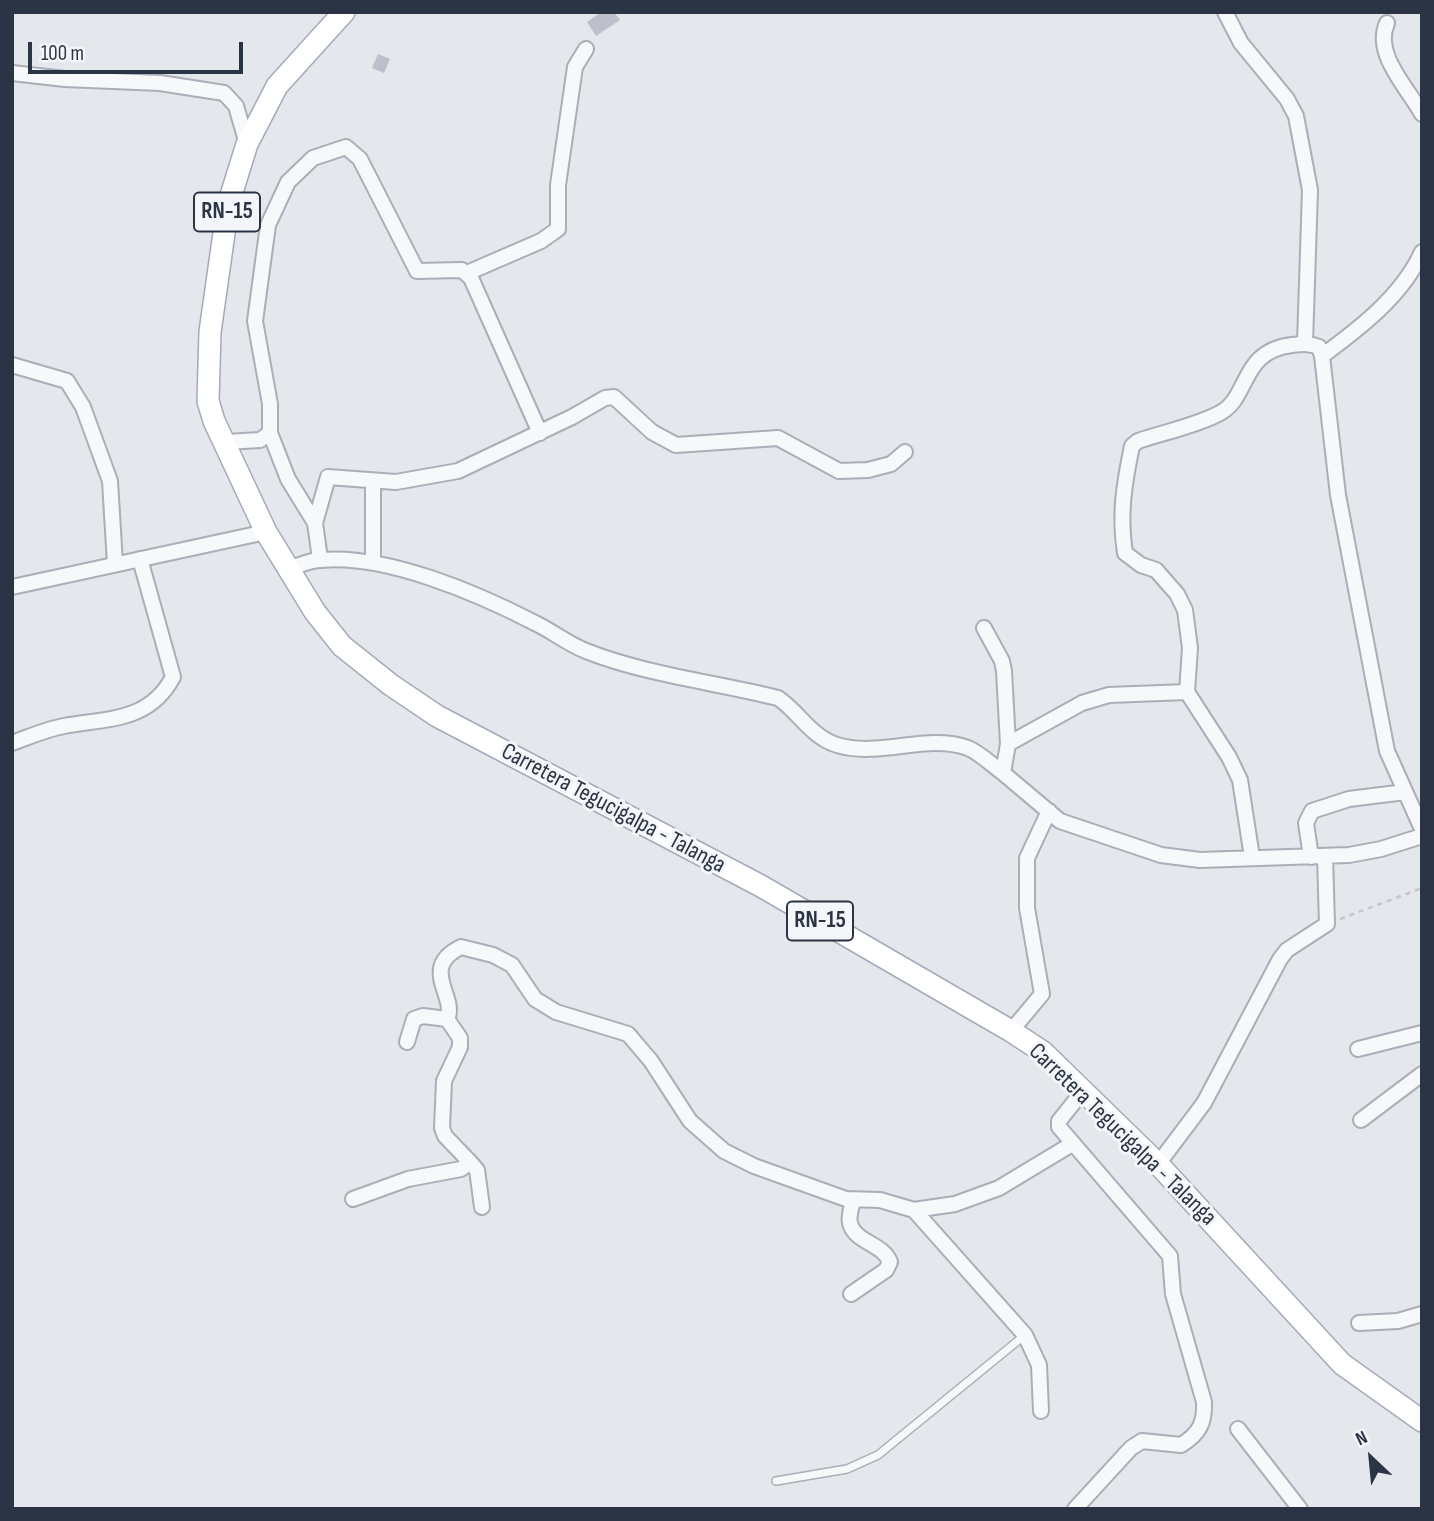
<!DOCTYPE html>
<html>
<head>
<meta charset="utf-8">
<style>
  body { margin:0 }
  #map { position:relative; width:1434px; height:1521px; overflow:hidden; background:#e4e7ec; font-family:"Sofia Sans Condensed",sans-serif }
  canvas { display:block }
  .frame { position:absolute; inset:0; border:14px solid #2b3445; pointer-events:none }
  .north { position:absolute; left:1336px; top:1423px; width:70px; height:70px; -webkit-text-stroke:5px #f4f6f9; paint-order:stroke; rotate:334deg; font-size:19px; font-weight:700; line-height:28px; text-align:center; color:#2b3445 }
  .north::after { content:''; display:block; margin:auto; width:24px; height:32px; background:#2b3445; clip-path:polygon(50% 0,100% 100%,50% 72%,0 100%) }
  .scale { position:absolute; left:28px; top:42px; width:215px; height:32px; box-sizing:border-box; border:4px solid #2b3445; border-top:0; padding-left:9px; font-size:21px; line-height:24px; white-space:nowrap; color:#2b3445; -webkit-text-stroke:5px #f4f6f9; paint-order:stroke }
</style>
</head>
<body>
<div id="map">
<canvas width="1434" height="1521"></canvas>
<div class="frame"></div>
<div class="north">N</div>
<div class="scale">100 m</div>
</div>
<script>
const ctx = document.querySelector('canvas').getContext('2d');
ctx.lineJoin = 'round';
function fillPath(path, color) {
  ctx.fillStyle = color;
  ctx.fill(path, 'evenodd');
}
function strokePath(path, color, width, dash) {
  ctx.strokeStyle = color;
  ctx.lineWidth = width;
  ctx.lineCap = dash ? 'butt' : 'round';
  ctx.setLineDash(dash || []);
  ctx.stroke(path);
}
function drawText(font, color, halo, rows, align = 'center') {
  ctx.font = font + ' "Sofia Sans Condensed",sans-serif';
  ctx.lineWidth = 6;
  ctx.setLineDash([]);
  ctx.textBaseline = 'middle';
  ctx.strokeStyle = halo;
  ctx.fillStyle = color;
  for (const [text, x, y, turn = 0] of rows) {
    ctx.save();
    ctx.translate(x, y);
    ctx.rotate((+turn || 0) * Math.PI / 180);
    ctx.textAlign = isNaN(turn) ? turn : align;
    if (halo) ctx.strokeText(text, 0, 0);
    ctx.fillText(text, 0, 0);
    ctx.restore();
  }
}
fillPath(new Path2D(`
  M601,12H614L620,20L596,36L587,22Z
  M378,54L390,59L384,73L372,68Z`), '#bbc0ca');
const lane = new Path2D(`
  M776,1481L847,1469L878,1455L1025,1335`);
const street = new Path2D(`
  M1225,12L1241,43L1287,99L1296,116L1310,190L1305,343
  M1387,23C1373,54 1408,88 1422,114
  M12,73L65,79L160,83L224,93L236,106L247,144
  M467,273L541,241L558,229V185L575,67L586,49
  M1322,356L1338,495L1387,751L1422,829
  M12,365L67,381L83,407L110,481L115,564
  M270,433L288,479L315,523
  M226,442L260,440L270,433V404L255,321L268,225L288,182L313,158L346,147L360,159L417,271L462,270L471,278L540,433
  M320,559L315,523L328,477L396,482L458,471L572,417L605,398L614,397L652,432L676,445L778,438L839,471L868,470L891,464L905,452
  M373,563V483
  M291,568C300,565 311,560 321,560C386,554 477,593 535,623C552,631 568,644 586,651C647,675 714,682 778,698C799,712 811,737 837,745C880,758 926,733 968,748C980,753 992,765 1003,773
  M12,587L266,532
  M984,628L1002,661L1004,671L1008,744L1003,773L1060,821L1161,855L1200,860L1349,855L1381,849L1422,836
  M12,743C29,737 47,729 64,726C108,718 149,722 173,677L140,559
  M1008,744L1082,703L1109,695L1187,692
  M1252,857L1240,780L1229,757L1187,692L1190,648L1185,610L1177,594L1156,570L1141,565L1125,553C1119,515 1124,484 1132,446L1138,441C1164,432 1196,426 1220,413C1250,397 1240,351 1292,345C1302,344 1310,343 1319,347L1322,356C1360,328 1402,296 1422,252
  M1311,857L1306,823L1312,811L1349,799L1405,792
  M1011,1031L1042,994L1027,908V858L1049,811
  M407,1042L414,1019L423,1016L447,1019C458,997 418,968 461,947L493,955L512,965L535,999L556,1012L628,1034L651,1061L690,1121L724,1151L754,1166L846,1199L880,1200L914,1210L955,1204L999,1188L1072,1144
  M1358,1049L1422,1033
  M1361,1120L1422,1074
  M470,1162L477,1170L482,1207
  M1158,1164L1204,1103L1280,959L1287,950L1327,924L1325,856
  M353,1199L408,1179L461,1169L470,1162L445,1136L442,1128L444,1081L460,1047V1038L447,1019
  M914,1210L1025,1335L1039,1365L1041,1411
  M851,1294L886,1270L890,1262C884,1244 854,1242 850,1223C848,1217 852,1206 853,1200
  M1359,1323L1398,1321L1422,1314
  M1238,1429L1300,1509
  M1075,1509L1131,1448L1142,1441L1181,1445C1199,1434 1205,1423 1204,1402L1173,1294L1170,1256L1059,1127V1121L1083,1091`);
const primary = new Path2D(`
  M344,12L277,86L247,144L228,205L210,332L208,401L214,421L266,532L315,612L342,646L391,685L437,716L761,886L1011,1031L1043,1052L1158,1164L1342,1364L1422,1421`);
strokePath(lane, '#a9aeb7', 10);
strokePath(street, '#a9aeb7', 18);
strokePath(primary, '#a3abb8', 24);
strokePath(new Path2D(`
  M1340,919L1422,888`), '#c2c5cb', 2.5, [5, 5]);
strokePath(lane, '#f7f8fa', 7);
strokePath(street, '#f7f8fa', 14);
strokePath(primary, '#fff', 21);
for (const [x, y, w] of [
  [227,212,66],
  [820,921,66]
]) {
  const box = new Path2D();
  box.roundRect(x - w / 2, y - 19.5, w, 39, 5);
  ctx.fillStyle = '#f4f6f9';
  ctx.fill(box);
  strokePath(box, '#2b3445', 2);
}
drawText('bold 23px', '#2b3445', null, [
  ["RN-15",227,212],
  ["RN-15",820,921]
]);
drawText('24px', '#2b3445', '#f4f6f9', [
  ["Carretera Tegucigalpa - Talanga",613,809,28],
  ["Carretera Tegucigalpa - Talanga",1122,1135,44]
]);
</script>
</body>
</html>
